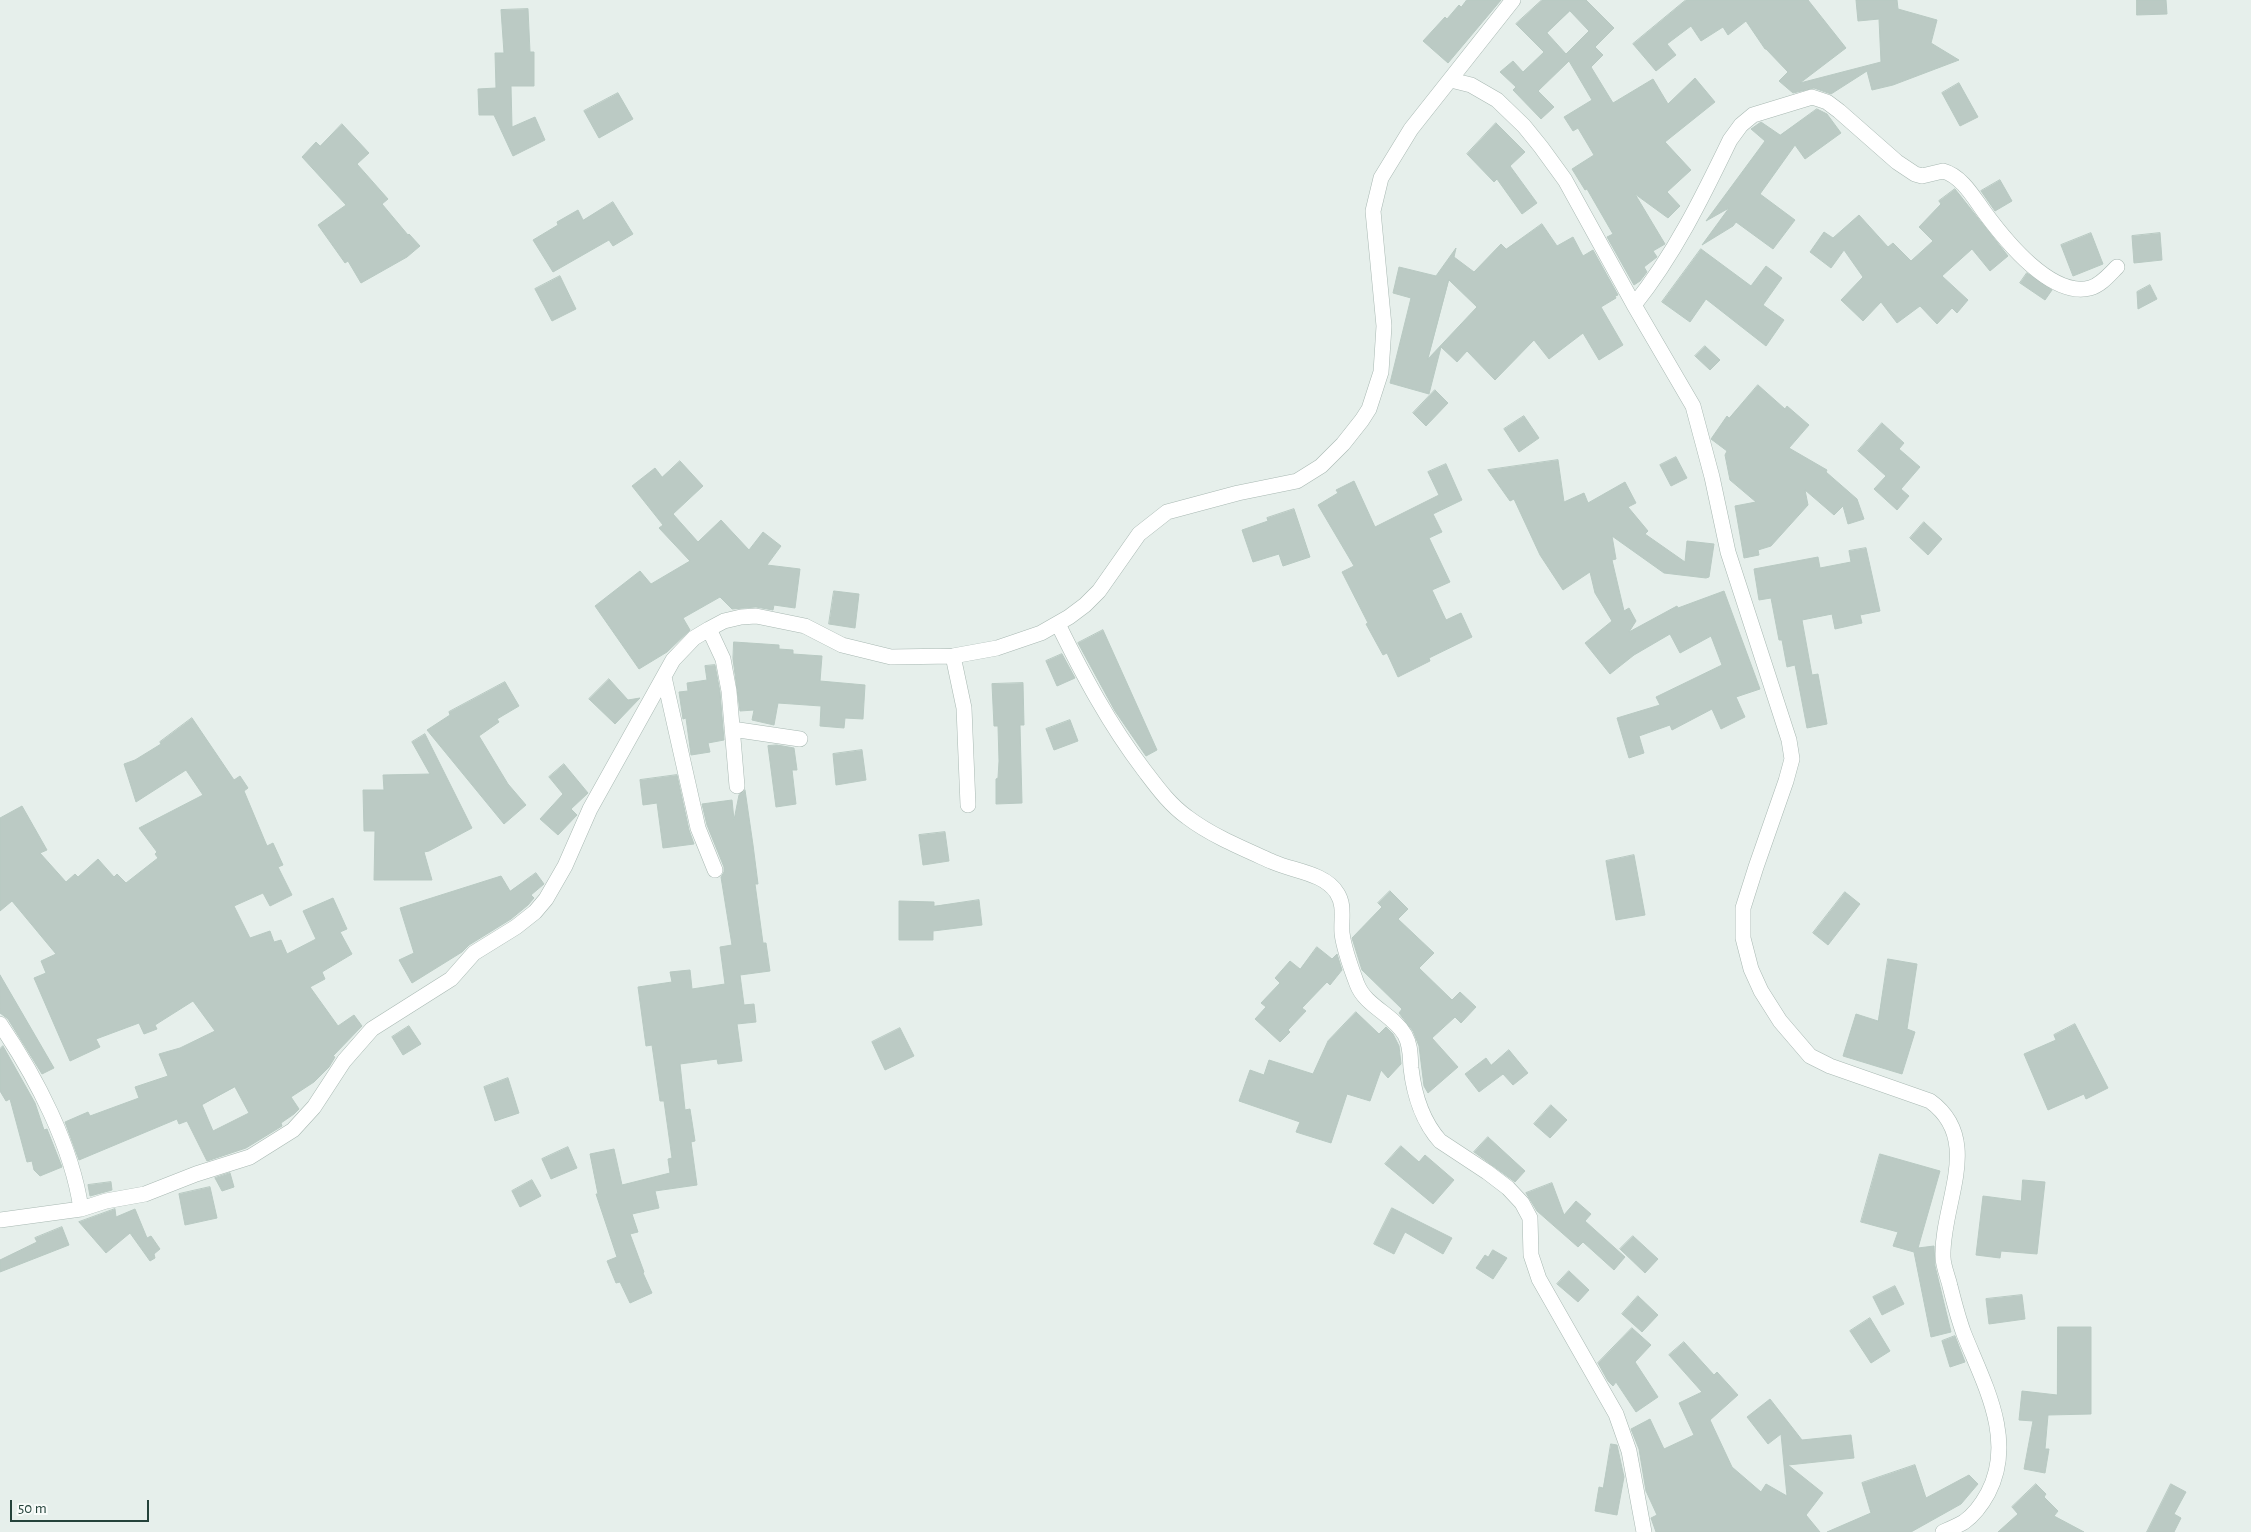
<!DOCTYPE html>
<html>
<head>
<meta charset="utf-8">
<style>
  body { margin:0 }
  #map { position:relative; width:2251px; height:1532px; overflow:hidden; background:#e6efeb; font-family:"Alegreya Sans",sans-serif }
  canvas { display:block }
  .scale { position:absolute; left:10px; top:1500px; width:139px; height:22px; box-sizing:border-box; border:2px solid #24423a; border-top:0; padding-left:6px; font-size:15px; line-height:18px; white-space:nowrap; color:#24423a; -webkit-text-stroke:4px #f7fbf9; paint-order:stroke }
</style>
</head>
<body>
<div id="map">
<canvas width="2251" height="1532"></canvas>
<div class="scale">50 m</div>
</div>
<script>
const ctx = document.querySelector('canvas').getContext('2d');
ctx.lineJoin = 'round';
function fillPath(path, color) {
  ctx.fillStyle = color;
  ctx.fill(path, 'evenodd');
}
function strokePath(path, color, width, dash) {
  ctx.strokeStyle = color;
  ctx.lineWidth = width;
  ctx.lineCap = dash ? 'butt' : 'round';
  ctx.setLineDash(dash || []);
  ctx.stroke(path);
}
const building = new Path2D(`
  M1467,0H1501L1448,63L1423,41L1445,17L1447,19L1459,5L1461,7Z
  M1542,0H1586L1614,28L1595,47L1603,55L1591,67L1613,103L1653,79L1668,104L1695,78L1715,102L1665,142L1691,170L1667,192L1680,206L1668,218L1635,194L1665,244L1653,251L1657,257L1644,267L1647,272L1640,281L1634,285L1607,237L1613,234L1587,189L1585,190L1572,169L1594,155L1578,128L1573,131L1564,117L1592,100L1569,61L1538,91L1554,107L1541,119L1513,90L1516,87L1500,72L1513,61L1523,72L1544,52L1516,24ZM1570,11L1589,31L1566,54L1547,33Z
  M1686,0H1808L1846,48L1800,83L1881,62L1879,19L1858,21L1856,0H1897L1898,9L1937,20L1931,43L1959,60L1893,85L1872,90L1867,71L1831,94L1814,88L1793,93L1779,81L1788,72L1766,49H1765L1746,21L1728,35L1723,27L1701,41L1691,26L1667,44L1676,55L1656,71L1633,44Z
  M2137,0H2166L2167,14L2137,15Z
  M528,9L530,52H534V86H511L512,127L535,117L545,140L513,156L494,115H479L478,89L496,88L495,53H504L501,10Z
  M1959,83L1978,117L1960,126L1942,93Z
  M618,93L633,119L599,138L584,111Z
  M1817,109L1827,114L1841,133L1805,159L1795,145L1760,194L1795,220L1773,249L1736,222L1733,226L1702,245L1729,208L1706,221L1765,141L1751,129L1761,122L1780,135Z
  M1496,123L1525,152L1510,166L1537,203L1522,214L1497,179L1494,182L1467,154Z
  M342,124L369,153L357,164L388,199L382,204L408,235L409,234L420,246L407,257L361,283L348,261L345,263L318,225L346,205L302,157L316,142L320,146Z
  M2000,180L2012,201L1995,211L1981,191Z
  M1955,189L2008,256L1990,271L1972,249L1942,276L1968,300L1957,313L1952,308L1937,324L1920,306L1897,323L1881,302L1863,321L1841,300L1863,277L1844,250L1831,268L1810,252L1824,232L1833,238L1859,215L1888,247L1893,243L1911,261L1933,241L1919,227L1941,204L1939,201Z
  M613,202L633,234L613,246L609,240L553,272L533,240L558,225L557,222L578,210L583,220Z
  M1542,224L1557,246L1573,237L1583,256L1593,250L1618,295L1615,296L1616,298L1601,307L1623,345L1599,360L1583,333L1549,359L1534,340L1495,380L1467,351L1457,362L1441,347L1429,394L1390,383L1411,298L1393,293L1399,267L1436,276L1456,248L1454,257L1474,272L1501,244L1506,249ZM1449,280L1477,307L1428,359Z
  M2091,233L2103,264L2073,276L2061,245Z
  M2160,233L2162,260L2134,263L2132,236Z
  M1701,249L1751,286L1766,266L1782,278L1763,305L1784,320L1766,346L1706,299L1690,322L1662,302Z
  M2027,273L2052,290L2045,300L2020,283Z
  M560,276L576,309L552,321L535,289Z
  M2150,285L2157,299L2138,309L2137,292Z
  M1705,346L1720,360L1710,370L1695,356Z
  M1758,385L1785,409L1787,406L1809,425L1789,448L1827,470L1826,472L1857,499L1864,519L1848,524L1843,506L1834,515L1805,490L1808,505L1771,546L1758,550L1759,555L1744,558L1735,506L1756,502L1730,480L1725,455L1727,451L1711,439L1727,416L1729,418Z
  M1435,390L1448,403L1426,426L1413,413Z
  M1524,416L1539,438L1519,452L1504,429Z
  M1882,423L1904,443L1899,449L1920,467L1901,489L1909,496L1897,510L1874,489L1886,476L1858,451Z
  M1676,457L1687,478L1671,486L1660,465Z
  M1558,460L1564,502L1584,493L1588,503L1625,482L1636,503L1628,507L1648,531L1645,534L1685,562L1687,541L1714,544L1709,577L1706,578L1664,573L1612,536L1616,559L1612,560L1624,611L1629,608L1636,621L1629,632L1677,606L1678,608L1724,591L1760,689L1736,697L1745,717L1721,729L1712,709L1672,730L1670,725L1639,736L1644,753L1629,758L1617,718L1660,705L1656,697L1722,665L1711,636L1680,653L1670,634L1634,655L1610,674L1585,643L1612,621L1595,593L1590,572L1563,590L1540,555L1514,499L1510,501L1488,470Z
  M680,461L703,486L673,514L698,542L721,520L749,550L763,532L781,546L767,565L800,569L795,608L774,605L773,610L756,607L732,609L720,597L683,618L690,630L667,652L639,669L595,606L640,571L651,584L690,561L659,528L663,525L632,486L655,468L662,477Z
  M1446,464L1462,500L1433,514L1442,532L1429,538L1450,582L1432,590L1446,620L1461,613L1472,637L1429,658L1430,661L1398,677L1387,653L1383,655L1366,624L1368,623L1342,572L1354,566L1318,505L1338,493L1336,490L1354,481L1375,527L1439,495L1428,472Z
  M1294,509L1310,557L1283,566L1279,554L1253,562L1242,530L1268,521L1267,518Z
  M1924,522L1942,539L1928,555L1910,538Z
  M1866,548L1880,611L1860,615L1862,623L1835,629L1832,614L1802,620L1812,675L1818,674L1827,724L1807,728L1795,665L1787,667L1782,640H1779L1771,598L1759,600L1754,569L1818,557L1820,568L1851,562L1849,551Z
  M834,591L859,594L855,628L829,624Z
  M1103,630L1157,750L1146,756L1115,711L1078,643Z
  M734,642L779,645V649L793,650V654L822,656L820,681L865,685L863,719L845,718L844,728L820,726L821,706L778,703L774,725L752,720L754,710L740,711L733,659Z
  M1062,654L1075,678L1057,686L1046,661Z
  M715,665L720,692L724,740L708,743L710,752L691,755L686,718L683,719L679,692L688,691L687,683L707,680L705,666Z
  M609,679L628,700L640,698L615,724L589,699Z
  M505,682L519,706L497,719L499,722L479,736L508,784L526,805L504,824L427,730L450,715L449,712Z
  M1023,683L1024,725H1020L1022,803L996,804V779L998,778L999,761L998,726H994L992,684Z
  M192,718L234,780L240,776L248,788L244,791L267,846L273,843L283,865L278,867L292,895L270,906L263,893L234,906L250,938L270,931L274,942L281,940L287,954L316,939L303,911L333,898L347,929L340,932L352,954L322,972L325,979L310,987L338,1026L354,1015L362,1026L333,1056L335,1057L329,1067L314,1082L291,1097L299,1109L294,1114L281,1123L282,1126L246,1148L207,1161L187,1121L179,1124L177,1119L79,1160L65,1122L88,1112L90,1116L139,1098L135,1087L168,1076L159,1054L180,1048L215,1031L193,1001L155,1025L157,1029L144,1034L139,1023L96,1039L100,1047L70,1061L34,978L46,973L41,961L56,954L12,901L0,911V818L22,806L47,850L40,853L66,882L75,874L78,877L98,859L114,877L117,874L126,883L158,858L155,854L157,852L139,828L203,795L186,770L136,802L124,764L135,760L161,744L160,742ZM235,1087L249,1113L213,1131L202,1105Z
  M1070,720L1078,741L1054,750L1046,729Z
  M425,734L472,828L429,851L424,852L432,880H374L375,831H364L363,790H384L383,775L430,774L412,742Z
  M777,745L794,748L797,770H792L796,804L776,807L768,746Z
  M862,750L866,780L836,785L833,754Z
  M564,764L588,793L571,809L577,815L558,835L540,819L563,794L549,777Z
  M677,775L689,830L694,844L663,848L657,803L643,805L640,780Z
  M745,790L753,845L758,884H755L763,943H766L770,971L740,975L744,1005L754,1004L756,1022L737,1024L742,1061L718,1064L717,1059L680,1064L685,1110L690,1109L695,1141L691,1142L697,1185L655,1191L659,1208L632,1214L638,1232L630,1234L644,1272L643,1273L652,1293L630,1303L620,1282L616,1283L607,1261L617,1257L596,1194H598L590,1154L614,1149L622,1185L670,1173L668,1159L672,1158L664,1101H660L652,1045L646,1046L638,987L672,982L670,972L690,970L692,989L725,984L720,947L732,945L721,877L724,872V867L707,825L702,804L732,800L734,820L739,795Z
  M945,832L949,861L923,865L919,835Z
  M1634,855L1645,915L1616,920L1606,861Z
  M536,873L544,884L531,895L534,898L528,905L511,919L469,945L462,952L412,983L399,960L414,953L400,908L501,876L510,891Z
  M1390,891L1408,909L1398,919L1434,953L1419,968L1452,1000L1460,992L1476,1007L1461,1023L1455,1017L1432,1038L1458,1067L1428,1093L1424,1086L1419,1046L1413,1031L1399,1013L1402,1009L1362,970L1352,938L1382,907L1378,903Z
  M1845,892L1860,904L1828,945L1813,933Z
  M979,900L982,925L933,931V940H899V901L934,902V906Z
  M1317,947L1332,959L1337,954L1342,970L1330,985L1327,982L1302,1008L1306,1011L1288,1030L1290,1032L1280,1042L1255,1019L1266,1007L1261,1003L1280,983L1275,978L1290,961L1300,969Z
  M1888,959L1917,964L1907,1029L1915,1032L1902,1074L1843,1056L1856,1014L1878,1021Z
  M0,975L54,1068L42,1074L8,1019L0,1013Z
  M1356,1012L1379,1034L1386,1027L1393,1034L1399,1046L1401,1064L1388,1078L1381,1070L1370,1101L1347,1094L1331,1143L1296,1132L1300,1122L1239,1101L1250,1070L1264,1075L1269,1060L1313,1074L1328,1041Z
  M2075,1024L2108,1088L2086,1099L2084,1094L2048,1110L2024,1054L2056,1040L2054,1035Z
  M409,1026L421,1044L403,1055L392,1037Z
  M900,1028L914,1056L885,1070L872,1042Z
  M3,1046L35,1103L44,1130L47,1129L62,1167L40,1176L34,1170L32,1161L27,1162L10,1099L6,1101L0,1091V1049Z
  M1509,1050L1528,1073L1513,1085L1503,1074L1479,1092L1465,1074L1486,1058L1491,1065Z
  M508,1078L519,1113L495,1121L484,1087Z
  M1551,1105L1567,1120L1550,1138L1534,1124Z
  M1488,1137L1525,1171L1515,1182L1474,1152Z
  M1401,1146L1419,1162L1425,1155L1454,1180L1433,1204L1385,1164Z
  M568,1147L577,1168L551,1179L542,1159Z
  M1880,1154L1940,1171L1918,1248L1934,1246L1935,1266L1951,1332L1931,1337L1914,1252L1893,1246L1898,1232L1861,1222Z
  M230,1173L234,1187L222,1191L215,1178Z
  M532,1180L541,1196L520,1207L512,1191Z
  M2023,1180L2045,1182L2037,1254L2001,1251L2000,1258L1976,1255L1983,1196L2021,1201Z
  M111,1182L112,1190L90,1196L88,1185Z
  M1552,1183L1564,1215L1576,1201L1591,1214L1585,1221L1625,1257L1614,1270L1583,1242L1578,1247L1537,1211L1526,1193Z
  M210,1187L217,1218L185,1225L179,1194Z
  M1392,1208L1452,1238L1443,1254L1405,1232L1394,1254L1374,1244Z
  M115,1209L116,1217L135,1209L147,1238L151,1236L160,1249L154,1254L155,1258L150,1261L130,1233L106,1253L79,1222Z
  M62,1227L69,1245L0,1272V1260L37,1242L35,1238Z
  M1633,1236L1658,1259L1645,1273L1620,1249Z
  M1493,1250L1507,1258L1493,1279L1476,1268L1485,1255L1488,1257Z
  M1569,1271L1589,1290L1578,1302L1557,1284Z
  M1895,1286L1904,1304L1882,1315L1873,1297Z
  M2022,1295L2025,1319L1989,1324L1986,1299Z
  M1638,1296L1658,1315L1642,1332L1622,1314Z
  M1870,1318L1890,1351L1871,1363L1850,1331Z
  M2058,1327H2091V1414L2048,1415L2045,1449H2049L2045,1473L2024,1469L2033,1421L2019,1420L2022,1391L2057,1395Z
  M1632,1328L1651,1345L1635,1362L1658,1397L1636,1412L1616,1382L1613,1386L1608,1381L1598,1363Z
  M1955,1336L1965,1362L1950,1367L1942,1341Z
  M1684,1342L1714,1375L1717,1372L1738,1395L1710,1420L1732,1467L1761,1492L1766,1484L1787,1496L1781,1434L1768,1444L1747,1417L1770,1399L1802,1440L1851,1435L1854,1458L1788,1465L1823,1493L1806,1515L1820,1532H1656L1651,1518L1657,1515L1646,1491L1639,1449L1631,1429L1650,1419L1664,1449L1694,1435L1679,1403L1702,1392L1669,1355Z
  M1611,1444L1617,1445L1624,1477L1617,1515L1595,1511L1599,1487L1603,1488Z
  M1915,1465L1926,1498L1969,1475L1978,1484L1961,1504L1911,1532H1827L1871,1513L1862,1483Z
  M2036,1484L2046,1494L2044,1497L2058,1511L2054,1516L2084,1532H1998L2018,1514L2012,1507Z
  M2171,1484L2186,1492L2174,1514L2181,1518L2174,1532H2147Z`);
fillPath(building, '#bbcac4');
strokePath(building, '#b8c9c2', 1);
const street = new Path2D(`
  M1451,80L1471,85L1497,100L1524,126L1541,147L1565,180L1634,305L1693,406L1712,477L1728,552L1789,740L1792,759L1786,781L1756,867L1743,908V938L1751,969L1761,991L1780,1021L1810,1056L1830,1066L1930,1101C1984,1140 1941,1204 1943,1257C1943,1266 1948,1277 1950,1286C1954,1302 1958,1318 1964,1334C1984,1384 2016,1440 1988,1493C1982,1504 1974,1515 1964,1522C1957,1526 1950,1529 1943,1532
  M1634,305C1674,255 1702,198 1730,140L1741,125L1753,115L1812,97L1827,102L1839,111L1897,162L1915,174L1922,176L1943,171C1962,176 1974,198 1985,213C2005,240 2051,298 2090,288C2101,285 2109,275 2117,267
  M1058,624C1083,675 1109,724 1144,770C1157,787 1169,804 1187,817C1212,836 1244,849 1273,862C1293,871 1325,873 1337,893C1345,905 1341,919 1342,933C1344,950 1351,968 1357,984C1365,1006 1394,1015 1405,1035C1411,1046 1410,1057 1411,1068C1414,1094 1423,1122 1440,1141L1487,1172L1508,1188L1522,1203L1530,1218L1531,1255L1539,1279L1616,1414L1629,1451L1644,1532
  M709,629L723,659L729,691L737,786
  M953,656L964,708L968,805
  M664,677L698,828L715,870
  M732,729L800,739
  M0,1024C36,1077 72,1146 81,1209
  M0,1220L81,1209L106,1201L145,1194L196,1174L250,1157L293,1130L314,1107L344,1061L372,1029L451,979L474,953L516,927L535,912L546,899L565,866L590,809L673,660L694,638L709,629L724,621L741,617L756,616L805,626L842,645L891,657L953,656L997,648L1041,633L1069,617L1085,605L1099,591L1139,534L1167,512L1238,493L1297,481L1321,466L1343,444L1362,420L1369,409L1381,372L1384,326L1373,211L1381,178L1411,129L1513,0`);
strokePath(street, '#a8b8b2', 16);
strokePath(street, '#fff', 15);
</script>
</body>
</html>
